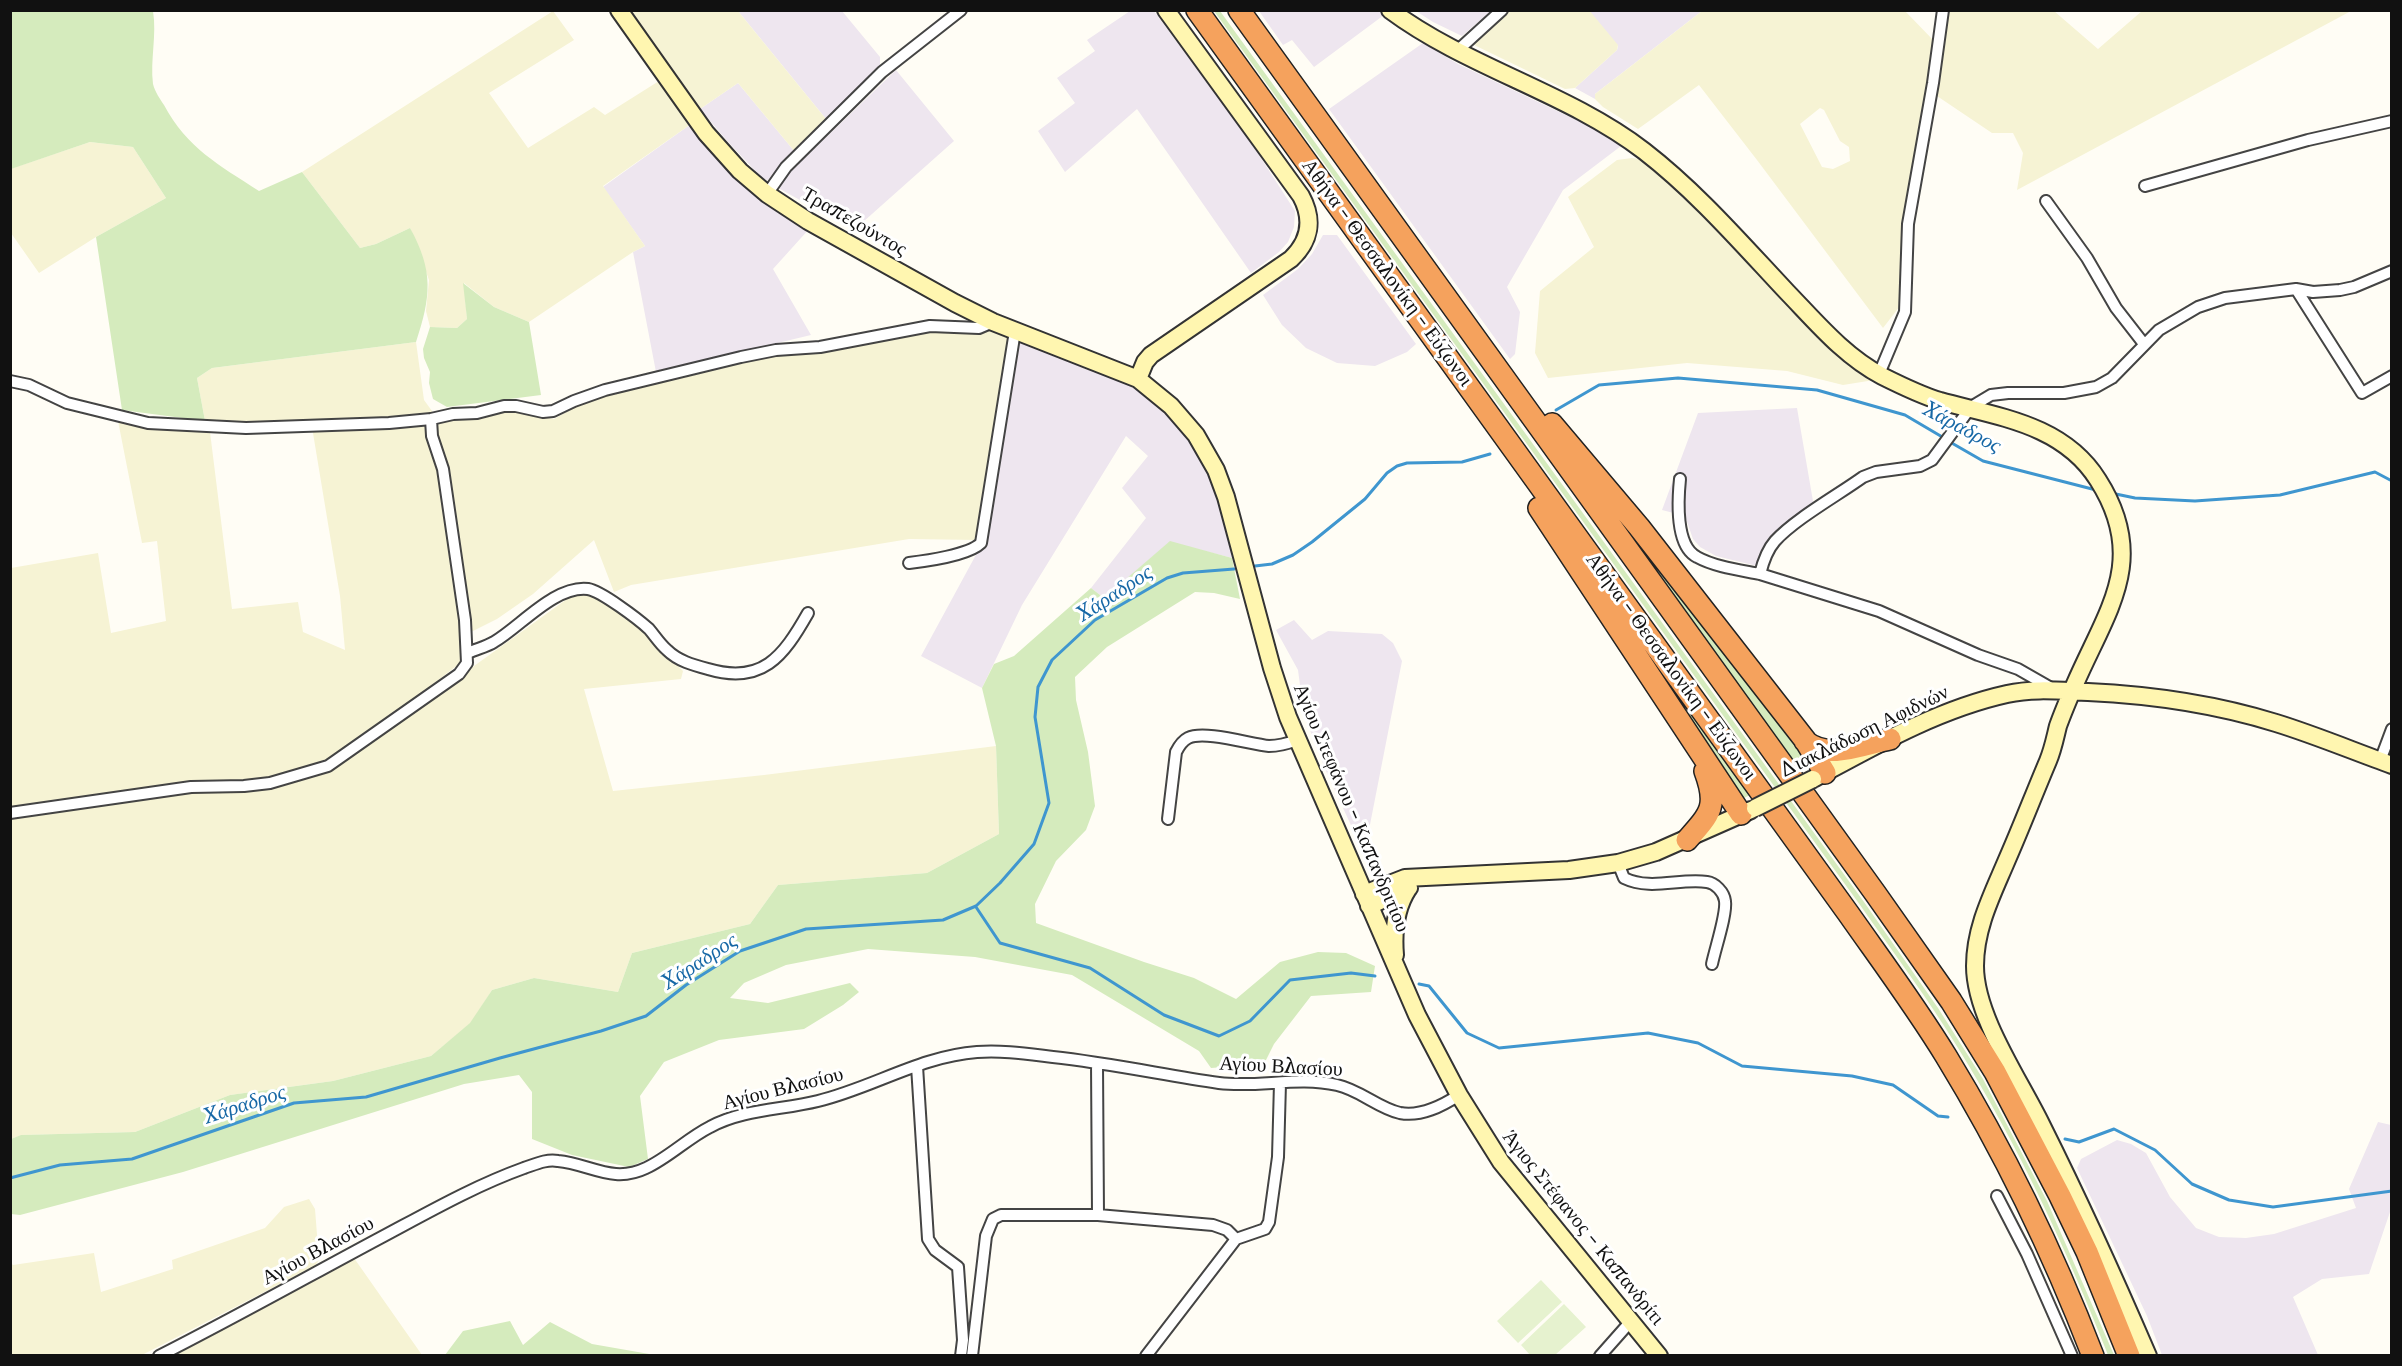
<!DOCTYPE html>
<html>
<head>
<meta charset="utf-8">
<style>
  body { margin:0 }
  #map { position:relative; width:2402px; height:1366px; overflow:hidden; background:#fffdf5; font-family:Merriweather,serif }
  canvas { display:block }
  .frame { position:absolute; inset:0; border:12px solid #111; pointer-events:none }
</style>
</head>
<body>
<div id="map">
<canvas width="2402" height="1366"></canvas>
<div class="frame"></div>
</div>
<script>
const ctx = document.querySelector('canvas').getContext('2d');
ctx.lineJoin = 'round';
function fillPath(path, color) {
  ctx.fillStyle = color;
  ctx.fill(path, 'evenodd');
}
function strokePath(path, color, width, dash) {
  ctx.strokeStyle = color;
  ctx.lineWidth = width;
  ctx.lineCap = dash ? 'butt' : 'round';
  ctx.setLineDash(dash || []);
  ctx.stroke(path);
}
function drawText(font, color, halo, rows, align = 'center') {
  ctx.font = font + ' Merriweather,serif';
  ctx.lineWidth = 6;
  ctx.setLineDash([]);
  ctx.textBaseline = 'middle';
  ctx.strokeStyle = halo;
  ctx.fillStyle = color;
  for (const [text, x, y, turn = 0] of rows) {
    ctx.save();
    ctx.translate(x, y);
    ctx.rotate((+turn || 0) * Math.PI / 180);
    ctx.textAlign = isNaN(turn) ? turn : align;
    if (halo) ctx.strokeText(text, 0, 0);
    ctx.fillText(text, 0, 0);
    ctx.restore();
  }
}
fillPath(new Path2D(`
  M738,11H842L880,57V67L826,119Z
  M1130,11H1154L1250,141L1295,211L1294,227L1288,242L1279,252L1251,273L1137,109L1065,172L1038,131L1075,103L1057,78L1095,51L1087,40Z
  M1378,11L1384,15L1314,67L1292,40L1283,45L1259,11Z
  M1416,11H1491L1462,36L1433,22Z
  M1589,11H1702L1595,94V99L1575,88L1617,50L1618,46Z
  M1423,43L1458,64L1625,143L1563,190L1507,287L1520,312L1515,354L1510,359L1329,109Z
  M896,70L954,141L854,230L780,189L778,186L789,173Z
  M738,83L795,152L772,178L767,180L762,178L728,142L700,109Z
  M691,124L810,228L773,269L811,335L656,372L633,252L645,246L603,187Z
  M1323,235H1337L1416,344L1407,352L1375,366L1337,363L1306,348L1282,325L1263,295L1298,269L1312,254Z
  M1017,336L1131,379L1190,432L1221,497L1232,558L1170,542L1104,598L1091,588L1146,518L1122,488L1148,456L1126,436L1022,605L982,688L921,656L984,540Z
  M1797,408L1814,507L1775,536L1763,549L1757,566L1716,556L1700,547L1693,539L1685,516L1662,510L1698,413Z
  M1294,620L1312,640L1328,631L1382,634L1393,643L1402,661L1366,845L1361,847L1326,771L1304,715L1298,670L1276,630Z
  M2378,1122L2391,1125V1209L2369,1274L2322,1279L2293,1297L2318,1355H2162L2147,1316L2077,1168L2081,1159L2117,1140L2131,1144L2146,1153L2170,1197L2196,1228L2219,1237L2246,1238L2274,1234L2356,1208L2349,1189Z`), '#eee6ef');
fillPath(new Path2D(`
  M1589,10L1618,45L1617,50L1575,88L1565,89L1470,43L1506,11Z
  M553,11L574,40L489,93L528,148L594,107L605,115L659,81L691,124L603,186L645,246L633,252L529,322L494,307L464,283L467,319L457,328L430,327L426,311L429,280L410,228L376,244L360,248L302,172Z
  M630,11H738L826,119L795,152L738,83L700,109Z
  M1702,11H1905L1936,43L1907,208L1902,246L1900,306L1883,328L1757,160L1699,85L1638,129L1603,107L1595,99V94ZM1820,108L1824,110L1840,141L1849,147L1850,161L1833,169L1822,167L1800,124Z
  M1947,11H2054L2098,49L2142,11H2351L2017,190L2023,153L2013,133H1992L1937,96Z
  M90,142L133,147L166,198L96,237L39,273L11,233L10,169Z
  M1632,158L1646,160L1705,213L1833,350L1861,373L1874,380L1843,385L1787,371L1687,363L1548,378L1535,353L1540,291L1594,247L1568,197L1617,160Z
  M933,330H986L1010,335L978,540L909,539L631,585L614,592L594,540L533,594L497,619L461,637L463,661L402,708L406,715L567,599L579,594L592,596L616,610L647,635L683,671L681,679L584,689L613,791L764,775L996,746L999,834L927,873L778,885L750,924L632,953L618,992L534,978L492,990L471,1023L431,1056L333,1081L230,1095L135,1132L22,1135L11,1139V568L98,553L111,633L166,621L157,541L142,543L118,421L210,432L232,609L298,602L303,632L345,650L340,596L311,421L252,423L205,421L197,378L212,368L416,342L424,400L440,422L470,419L508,410L554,419L588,400L777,354Z
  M309,1199L315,1209L319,1260L315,1266L142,1355H11V1263L13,1265L94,1253L101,1292L173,1269L172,1260L265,1228L284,1207Z
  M354,1258L422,1355L169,1356Z`), '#f6f3d4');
fillPath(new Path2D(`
  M10,11H153C157,35 150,60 153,84C155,92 160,99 164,105C187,148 219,165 259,191L302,172L360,248L376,244L410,228C434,271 431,297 416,342L212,368L197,378L205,421L122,410L96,237L166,198L133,147L90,142L11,169Z
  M1214,11H1220L1864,902L1938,1008L1983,1079L2047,1201L2114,1355H2108C2067,1250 2018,1145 1958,1048C1928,999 1893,952 1860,905Z
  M463,283L494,307L529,322L541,395L447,407L433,399L429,383L430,372L424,358L423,349L430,327L457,328L467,319Z
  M1566,448L1807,758L1810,767L1798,773Z
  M1535,486L1756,792L1742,799Z
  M1170,541L1232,558L1240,599L1214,593L1195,592L1107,647L1075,677L1076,700L1088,752L1095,806L1086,830L1056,861L1035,904L1036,923L1144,962L1194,978L1236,999L1280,962L1318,952L1346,953L1375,966L1371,992L1311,996L1274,1044L1264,1064L1211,1068L1199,1051L1072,975L975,957L868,949L786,965L744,983L730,998L768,1003L850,983L859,992L843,1005L804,1029L719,1040L664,1062L640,1096L648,1159L629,1167L572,1155L532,1139V1092L519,1075L464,1084L183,1172L20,1215L11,1214V1139L21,1135L135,1132L230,1095L333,1081L431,1056L470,1023L492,990L534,978L618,992L632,953L750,924L778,885L927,873L999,834L996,746L982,688L994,664L1014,656L1091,588L1104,598Z
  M510,1321L523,1345L550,1322L592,1344L655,1355H445L463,1331Z`), '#d5ebbd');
fillPath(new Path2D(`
  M1541,1280L1562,1302L1518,1343L1497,1321Z
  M1564,1304L1586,1327L1555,1355H1530L1521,1345Z`), '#e6f2cf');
strokePath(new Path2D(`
  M1556,410L1599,385L1678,378L1817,390L1905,415L1944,438
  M1950,442L1983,461L2096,490
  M2111,493L2135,498L2195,501L2280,495L2375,472L2392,481
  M1255,566L1272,564L1293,555L1312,542L1365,499L1387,473L1397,466L1407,463L1462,462L1490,454
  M976,907L1000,943L1090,968L1164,1015L1219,1036L1250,1021L1290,980L1351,973L1375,976
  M1419,984L1429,986L1467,1033L1499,1048L1648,1033L1698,1043L1742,1066L1852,1076L1893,1085L1938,1116L1948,1117
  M2065,1139L2079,1142L2114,1129L2155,1150L2192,1184L2229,1200L2273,1207L2392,1191
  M10,1178L60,1165L132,1159L294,1103L366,1097L500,1058L601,1031L646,1016L686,985L740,951L806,929L943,920L976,906L1000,883L1034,844L1049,803L1035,717L1038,687L1052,660L1095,620L1167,578L1183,573L1234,569`), '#3f96cf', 3);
const street = new Path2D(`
  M1456,52L1502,10
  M2145,186L2308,140L2392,121
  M767,194L786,167L882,72L961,10
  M2046,201L2087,258L2116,308L2144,344
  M2296,289L2362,393L2392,376
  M1879,374L1905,312L1908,224L1933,83L1943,10
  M10,381L29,385L67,403L148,423L246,428L389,423L431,419L453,414L477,413L504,406H516L543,412L553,411L574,401L605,390L741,357L776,350L820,347L930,326L979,328L993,322
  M1680,479C1678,499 1675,546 1697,557C1715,567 1740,570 1760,574
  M909,563C926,561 969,555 981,543L1015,331
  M468,653C476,649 486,647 494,642C520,627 555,585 588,589C601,591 638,619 649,629C655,636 660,644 667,650C678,661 693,665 708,669C762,685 783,657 808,613
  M2053,689L2018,669L1978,655L1879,611L1760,574C1763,562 1767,550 1775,541C1795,519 1838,495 1863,477L1876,472L1920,466L1932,460L1971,407L1991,395L2008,393H2064L2096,387L2112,378L2159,330L2198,307L2225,298L2296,289L2313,292L2340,290L2354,287L2392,271
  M2380,761L2392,729
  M10,813L191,787L244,786L270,783L328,766L459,674L467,663L465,620L443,469L432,436L431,419
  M1168,819L1176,752C1179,746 1182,741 1188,738C1204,730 1250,744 1269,746C1279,746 1289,743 1297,740
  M1618,863L1624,878C1651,891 1679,878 1707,882C1715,883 1724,892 1725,901C1727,914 1715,949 1712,964
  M1097,1063L1098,1215
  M917,1066L928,1239L935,1250L958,1267L963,1340L961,1356
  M1997,1196L2027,1254L2072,1356
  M159,1356C234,1318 307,1277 380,1238C427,1213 474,1186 524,1168C536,1164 546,1159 558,1161C590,1164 613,1184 646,1168C668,1158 688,1138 710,1127C743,1109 782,1110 818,1101C872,1088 921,1056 977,1052C1002,1050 1028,1054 1053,1057C1109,1063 1164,1075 1219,1083C1258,1088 1298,1076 1337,1085C1360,1090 1378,1108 1400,1113C1421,1117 1442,1106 1459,1095
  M972,1356L986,1236L993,1219L1001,1215H1098L1213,1225L1227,1230L1236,1239
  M1146,1356L1236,1239L1265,1229L1269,1222L1278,1157L1280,1083
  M1600,1356L1631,1321`);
const secondary = new Path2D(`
  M619,10L706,133L740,171L767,194L808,221L955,303L993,322L1138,379L1171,406L1196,435L1216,470L1226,497L1272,668L1288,717L1417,1015L1459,1095L1501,1162L1659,1356
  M1390,10C1468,68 1567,92 1644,151C1697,192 1741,243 1787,292C1816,322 1844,356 1882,376C1900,385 1920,395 1940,401C1998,417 2063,424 2098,480C2149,560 2107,610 2075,684C2069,698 2063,712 2058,726C2055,738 2053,749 2048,761C2034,794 2021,828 2006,862C1992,895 1975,928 1975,966C1975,1016 2019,1079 2041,1124C2079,1200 2114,1277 2148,1356
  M1138,379L1145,362L1151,355L1291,259C1310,241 1314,220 1301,196L1166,10
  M1815,778C1876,745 1939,709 2007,694C2034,688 2060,691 2088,692C2152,695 2215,704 2276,723C2315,735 2353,751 2392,765
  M1364,894L1405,878L1569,870L1618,863L1656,852L1751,810
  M1369,906L1409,888
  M1395,955C1393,931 1395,909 1408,889`);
const highway = new Path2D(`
  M1197,10L1848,913C1881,960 1916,1007 1946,1056C2004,1151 2053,1252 2093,1356
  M1239,10L1875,893L1951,1001L1995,1072L2060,1196L2087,1252L2129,1356
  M1552,424L1639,527L1805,740L1825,773
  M1539,508L1741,814
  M1805,741C1828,761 1864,744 1890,739
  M1687,840C1711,813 1718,806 1705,771`);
strokePath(street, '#444', 14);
strokePath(secondary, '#333', 20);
strokePath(highway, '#222', 24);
strokePath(street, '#fff', 10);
strokePath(secondary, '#fff6b0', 16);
strokePath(highway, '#f5a25d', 21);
const secondaryBridge = new Path2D(`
  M1755,808L1813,779`);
strokePath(secondaryBridge, '#333', 20, []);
strokePath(secondaryBridge, '#fff6b0', 16);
drawText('20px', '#111', '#fff', [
  ["Τραπεζούντος",854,222,30],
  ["Αθήνα - Θεσσαλονίκη - Εύζωνοι",1387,273,54],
  ["Αθήνα - Θεσσαλονίκη - Εύζωνοι",1671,667,54],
  ["Διακλάδωση Αφιδνών",1864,732,-26],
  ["Αγίου Στεφάνου - Καπανδριτίου",1351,808,67],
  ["Αγίου Βλασίου",1281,1067,3],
  ["Αγίου Βλασίου",783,1089,-14],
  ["Άγιος Στέφανος - Καπανδρίτι",1583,1228,51],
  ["Αγίου Βλασίου",318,1251,-28]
]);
drawText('italic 21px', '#1768a6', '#fff', [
  ["Χάραδρος",1962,428,28],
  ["Χάραδρος",1115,594,-33],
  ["Χάραδρος",700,962,-33],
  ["Χάραδρος",245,1105,-18]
]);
</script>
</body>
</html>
